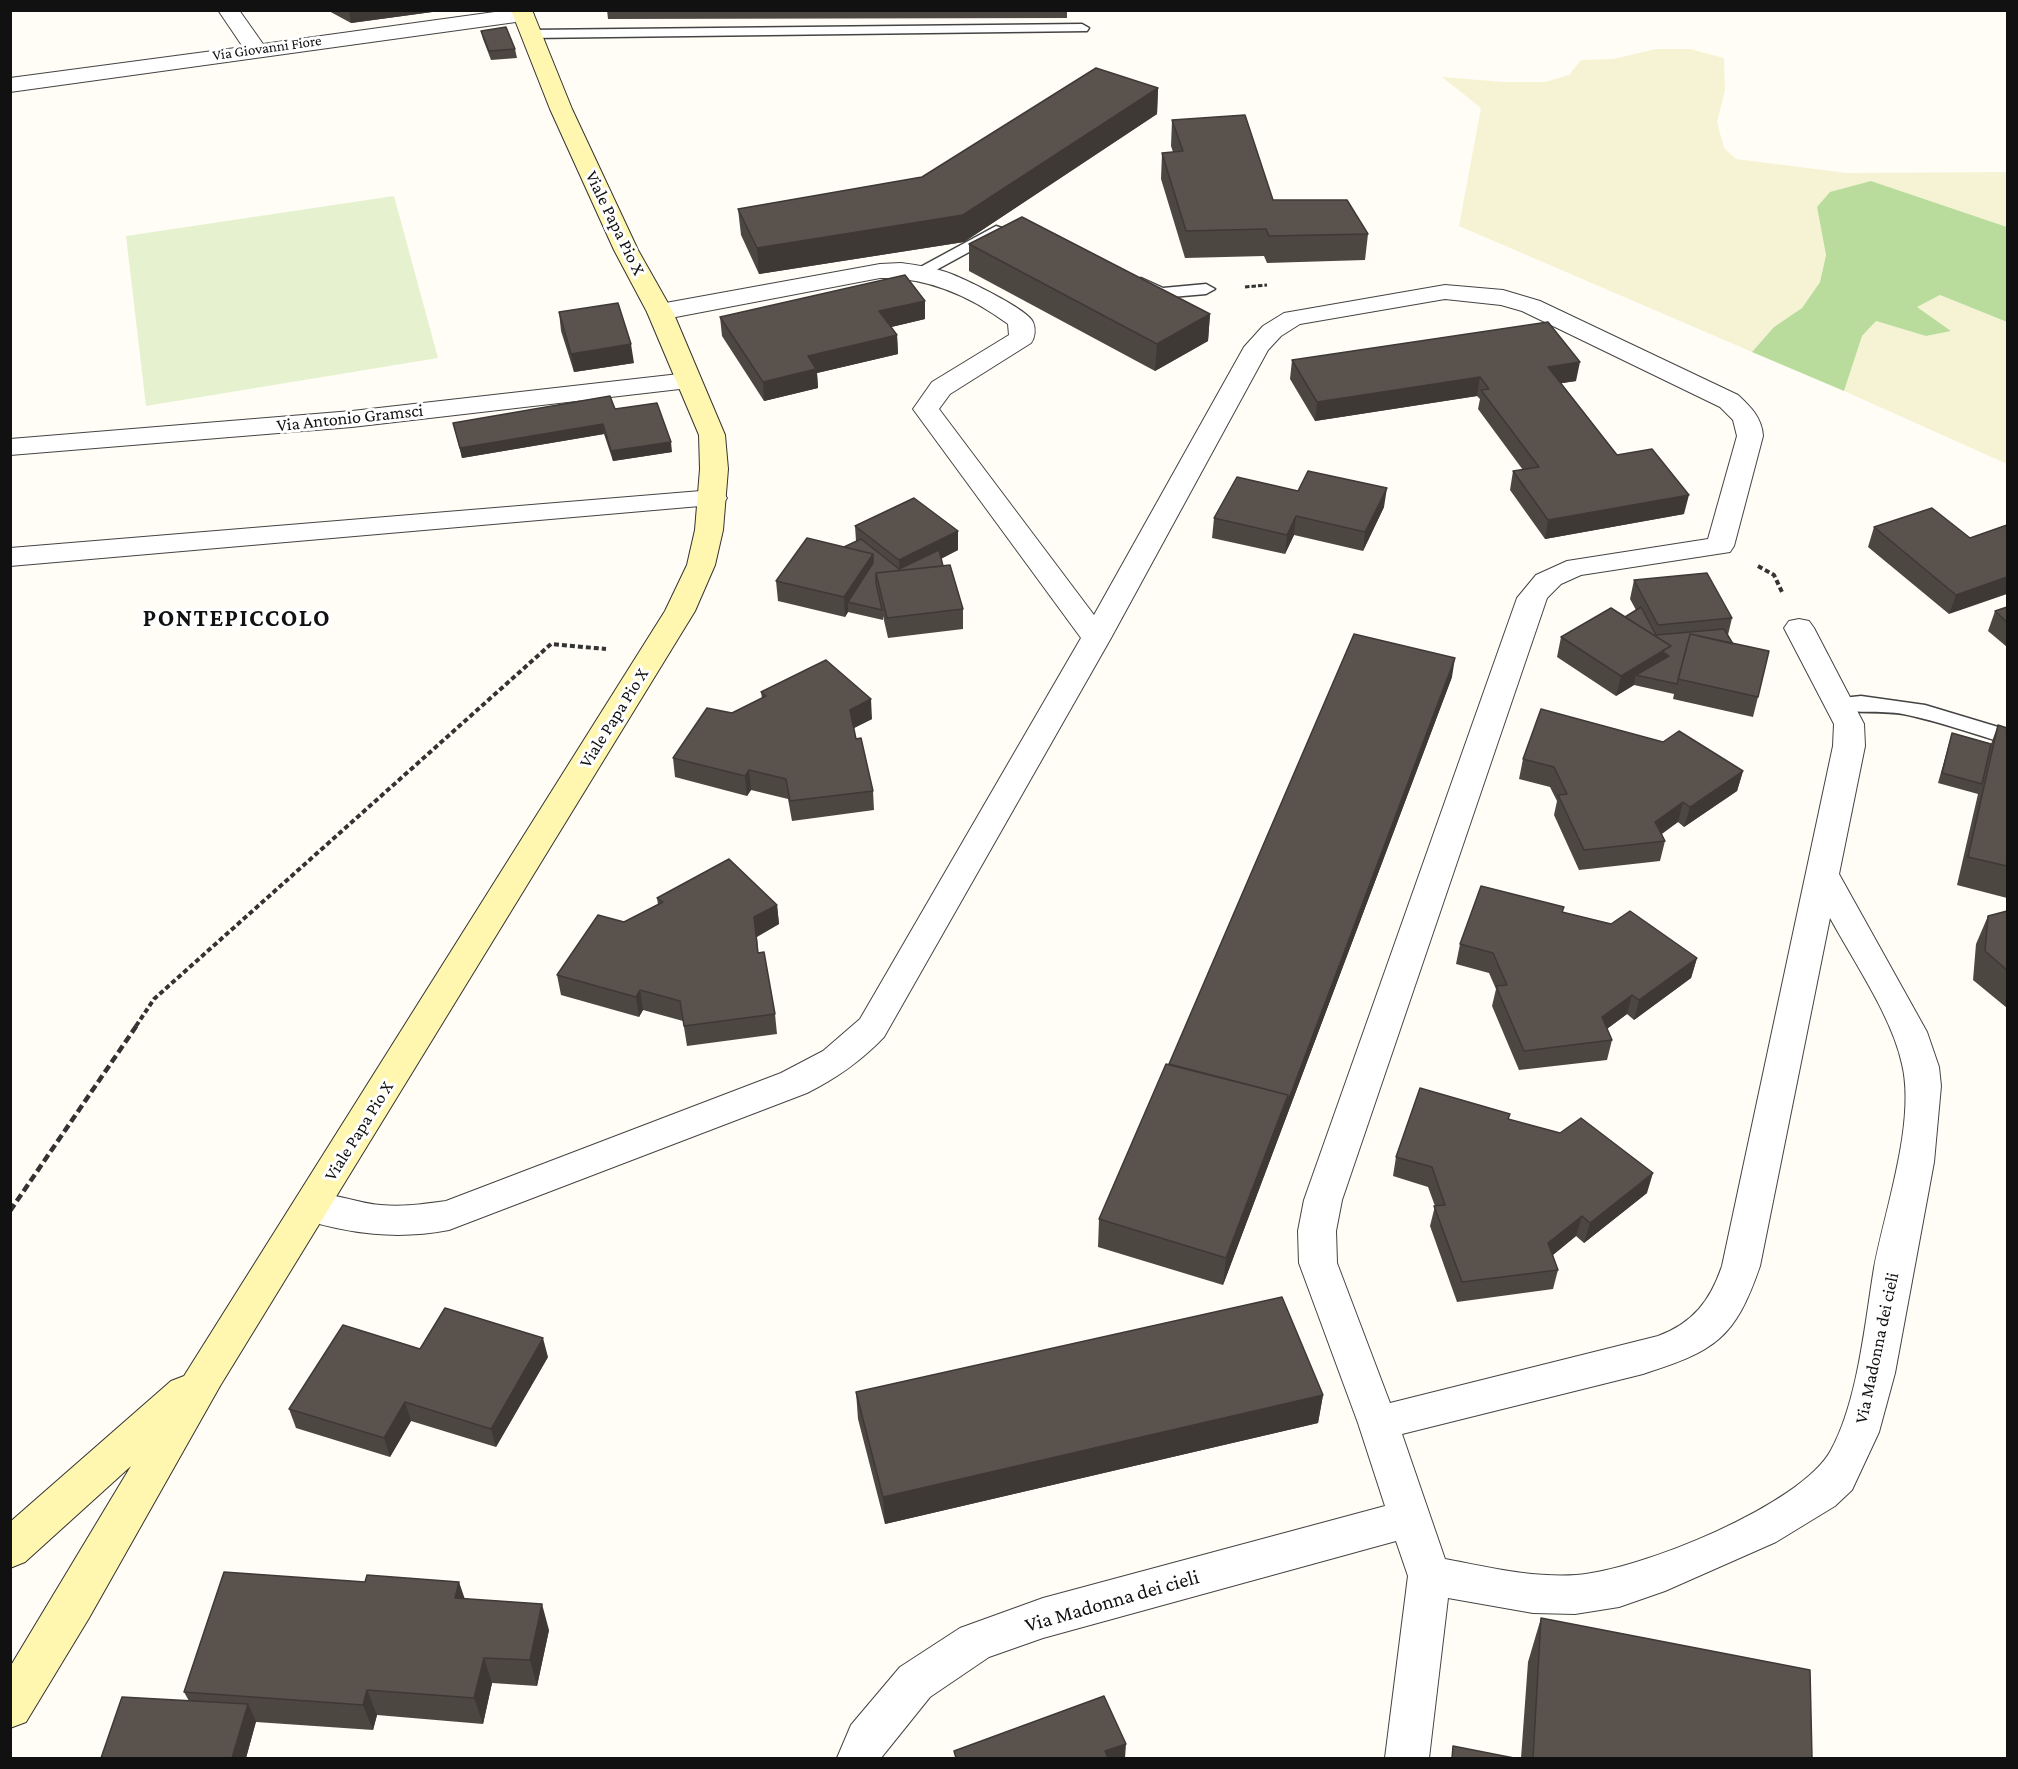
<!DOCTYPE html>
<html>
<head>
<meta charset="utf-8">
<style>
  body { margin:0 }
  #map { position:relative; width:2018px; height:1769px; overflow:hidden; background:#fffdf5; font-family:"Crimson Pro",serif }
  canvas { display:block }
  .frame { position:absolute; inset:0; border:12px solid #111; pointer-events:none }
</style>
</head>
<body>
<div id="map">
<canvas width="2018" height="1769"></canvas>
<div class="frame"></div>
</div>
<script>
const ctx = document.querySelector('canvas').getContext('2d');
ctx.lineJoin = 'round';
function fillPath(path, color) {
  ctx.fillStyle = color;
  ctx.fill(path, 'evenodd');
}
function strokePath(path, color, width, dash) {
  ctx.strokeStyle = color;
  ctx.lineWidth = width;
  ctx.lineCap = dash ? 'butt' : 'round';
  ctx.setLineDash(dash || []);
  ctx.stroke(path);
}
function drawText(font, color, halo, rows, align = 'center') {
  ctx.font = font + ' "Crimson Pro",serif';
  ctx.lineWidth = 6;
  ctx.setLineDash([]);
  ctx.textBaseline = 'middle';
  ctx.strokeStyle = halo;
  ctx.fillStyle = color;
  for (const [text, x, y, turn = 0] of rows) {
    ctx.save();
    ctx.translate(x, y);
    ctx.rotate((+turn || 0) * Math.PI / 180);
    ctx.textAlign = isNaN(turn) ? turn : align;
    if (halo) ctx.strokeText(text, 0, 0);
    ctx.fillText(text, 0, 0);
    ctx.restore();
  }
}
fillPath(new Path2D(`
  M1656,49H1690L1724,58L1725,90L1717,122L1724,148L1736,159L1847,173L2007,172V227L1871,181L1817,207L1826,255L1820,282L1802,308L1774,327L1752,352L1459,226L1481,108L1442,77L1504,82H1545L1569,75L1581,60L1613,59Z
  M1940,295L2007,322V464L1844,391L1862,336L1876,321L1926,336L1951,331L1916,307Z`), '#f6f3d4');
fillPath(new Path2D(`
  M1871,181L2007,227V322L1940,295L1917,307L1951,331L1926,336L1876,321L1862,336L1844,391L1752,352L1774,327L1802,308L1820,282L1826,255L1817,207L1830,192Z`), '#b9dc9c');
fillPath(new Path2D(`
  M394,196L438,358L146,406L126,236Z`), '#e6f2cf');
const lane = new Path2D(`
  M1082,24L1089,28L1087,31L531,38L524,34L531,30Z
  M996,226L1002,228L1004,231L1002,234L927,275L921,276L913,271Z
  M1141,278L1163,288L1206,284L1215,289L1206,294L1160,298L1135,287L1133,283Z
  M1861,696L1925,705L2008,730V744C1973,734 1939,721 1903,714C1881,710 1851,714 1833,709L1830,704L1833,699Z`);
const street = new Path2D(`
  M218,10H239L263,44L509,10H531L534,15L531,20L523,21L10,92V78L243,47Z
  M901,263C916,265 931,267 946,272C961,277 1028,309 1033,322C1036,329 1035,338 1031,343L950,394L939,409L1094,615L1244,347L1263,326L1284,313L1445,285L1503,290L1540,301L1738,395C1751,407 1762,418 1763,436L1734,546L1730,552L1581,575L1561,584L1547,598L1342,1200L1336,1231L1337,1263L1390,1403L1658,1336C1693,1323 1710,1301 1722,1266L1833,746L1834,724L1784,628L1789,621L1799,619L1809,621L1814,628L1864,724L1865,746L1839,874L1927,1032L1939,1067L1941,1086L1934,1162L1895,1373L1879,1432L1852,1490L1835,1506L1776,1542L1665,1591L1619,1607L1575,1614L1533,1613L1448,1598L1429,1758H1385L1408,1576L1396,1541L1043,1638L989,1657L930,1697L881,1758H837L851,1725L900,1667L960,1628L1043,1598L1385,1506L1358,1423L1299,1263L1298,1231L1304,1200L1517,598L1536,575L1567,561L1708,539L1737,436L1733,420L1720,407L1522,311L1501,305L1445,299L1300,324L1281,336L1268,350L1111,638L884,1037C861,1061 837,1078 807,1093L449,1230C397,1240 349,1234 299,1218L293,1207L299,1196C324,1188 354,1203 381,1205C403,1207 424,1204 446,1201L781,1073L823,1051L860,1019L1081,638L913,409L932,382L1009,335L1008,324C970,296 928,277 880,278L660,320L651,317L647,312L651,307L660,304L880,264ZM1830,918C1854,962 1892,1017 1902,1064C1916,1122 1885,1209 1874,1268C1865,1322 1858,1401 1831,1450C1802,1505 1638,1571 1576,1575C1532,1578 1488,1567 1445,1559L1402,1434L1643,1374C1715,1351 1735,1339 1760,1266Z
  M688,373L697,375L701,381L697,387L352,427L10,455V439L352,411Z
  M713,490L723,492L727,498L723,504L10,566V548Z`);
const secondary = new Path2D(`
  M511,10H532L572,109L638,250L673,312L725,435L728,469L723,530L715,565L695,611L220,1386L89,1618L26,1722L10,1728V1667L131,1466L25,1562L10,1568V1522L171,1381L184,1376L665,611L687,565L695,530L700,469L699,435L647,312L614,250L550,109Z`);
strokePath(lane, '#444', 3);
strokePath(street, '#444', 2);
strokePath(secondary, '#333', 2);
strokePath(new Path2D(`
  M1245,287L1267,285`), '#333', 3, [4.5, 2]);
strokePath(new Path2D(`
  M1758,566L1774,575L1782,592
  M136,1026L154,999L551,644L606,649`), '#333', 4, [5, 3]);
strokePath(new Path2D(`
  M10,1211L137,1025`), '#333', 4.5, [8, 4]);
fillPath(lane, '#fff');
fillPath(street, '#fff');
fillPath(secondary, '#fff6b0');
fillPath(new Path2D(`
  M327,10H447L351,23Z
  M607,10H1067V18L608,19Z
  M481,31L515,49L517,58L491,60L483,39Z
  M1158,88L1157,114L964,242L759,274L741,235L738,209L922,177Z
  M1172,120L1273,200L1368,234L1365,260L1267,263L1264,256L1185,258L1161,179L1162,153L1173,152L1171,146Z
  M969,244L1210,314L1208,341L1155,371L969,271Z
  M559,312L634,363L574,372L561,331Z
  M720,317L925,319L891,327L897,335L898,354L817,373L818,388L764,401L722,336Z
  M1292,360L1576,381L1561,383L1617,455L1684,514L1545,539L1510,490L1513,471L1523,470L1478,409L1480,399L1477,396L1315,421L1290,379Z
  M615,409L672,452L613,461L604,434L462,458L453,423Z
  M1298,491L1384,507L1363,551L1294,535L1285,554L1212,538L1214,518Z
  M2007,525L1949,614L1868,547L1874,527L1970,538Z
  M855,526L958,531V550L941,559L943,566L963,609V629L888,638L883,616V620L848,612L845,617L778,601L776,581L856,541Z
  M1634,580L1732,618L1728,635L1758,697L1753,717L1673,699L1674,694L1634,685L1616,696L1557,657L1561,637L1625,617L1636,610L1630,599Z
  M2007,607V647L1988,631L1995,611Z
  M1452,677L1223,1285L1098,1247L1099,1219L1169,1064Z
  M761,692L872,719L854,728L856,739L873,791L874,810L792,821L788,799L751,790L747,796L675,777L673,758L732,713L762,699Z
  M1998,725L2007,728V898L1957,885L1978,794L1938,783L1952,733L1991,744Z
  M1523,759L1743,771L1737,791L1684,827L1678,822L1662,834L1665,841L1660,861L1579,870L1554,815L1557,801L1550,787L1519,779Z
  M657,898L777,905L779,924L757,937L758,953L775,1014L777,1034L687,1046L683,1021L643,1010L639,1017L561,995L557,975L624,922L658,905Z
  M2007,911V1008L1973,980L1976,944L1988,916Z
  M1563,912L1697,958L1691,978L1634,1020L1627,1014L1607,1029L1612,1040L1607,1060L1519,1070L1492,1006L1496,989L1489,973L1456,964L1460,944Z
  M1510,1114L1508,1119L1647,1193L1584,1243L1576,1236L1553,1255L1558,1270L1553,1289L1457,1302L1430,1226L1435,1206L1428,1187L1393,1176L1396,1157Z
  M548,1357L496,1447L411,1421L390,1457L296,1428L289,1409Z
  M856,1392L1323,1395L1318,1423L885,1524L858,1419Z
  M465,1598L549,1630L537,1686L492,1683L483,1724L377,1715L373,1730L256,1722L246,1758H101L189,1701L184,1692Z
  M1541,1618L1812,1758H1521L1528,1662Z`), '#4d4742');
fillPath(new Path2D(`
  M349,10H447L351,23Z
  M1158,88L1157,114L964,242L759,274L757,248Z
  M925,301V319L879,330V311Z
  M1210,314L1208,341L1155,371L1157,344Z
  M897,335L898,354L817,373L818,388L764,401L763,382L808,356Z
  M631,344L634,363L574,372L571,354Z
  M1580,362L1576,381L1544,386L1548,367Z
  M1480,377L1477,396L1315,421L1317,402Z
  M603,424L604,434L462,458L460,448Z
  M671,442L672,452L613,461L611,451Z
  M1387,488L1384,507L1363,551L1365,532Z
  M1689,495L1684,514L1545,539L1548,520Z
  M1296,516L1294,535L1285,554L1287,535Z
  M958,531V550L900,579L899,560Z
  M873,554L874,573L848,602V612L845,617L844,597Z
  M2007,577V594L1949,614L1956,595Z
  M1671,646L1666,666L1636,675L1634,685L1616,696L1621,676Z
  M1455,658L1452,677L1223,1285L1226,1258Z
  M871,699L872,719L852,729L850,710Z
  M749,770L751,790L747,796L745,776Z
  M1743,771L1737,791L1684,827L1690,807Z
  M1683,802L1678,822L1650,841L1655,822Z
  M777,905L779,924L756,937L754,917Z
  M1697,958L1691,978L1634,1020L1639,1000Z
  M640,990L643,1010L639,1017L636,997Z
  M1632,995L1627,1014L1597,1036L1602,1017Z
  M1653,1173L1647,1193L1584,1243L1590,1223Z
  M1582,1216L1576,1236L1543,1263L1548,1243Z
  M543,1338L548,1357L496,1447L491,1429Z
  M1323,1395L1318,1423L885,1524L883,1497Z
  M405,1402L411,1421L390,1457L384,1438Z
  M459,1582L468,1608L455,1598Z
  M542,1604L549,1630L537,1686L530,1660Z
  M484,1658L492,1683L483,1724L474,1698Z
  M367,1690L377,1715L373,1730L363,1705Z
  M248,1704L256,1721L246,1758H232Z
  M1126,1744L1125,1758H1104L1105,1751Z`), '#3f3936');
const building = new Path2D(`
  M506,27L515,49L489,51L481,31Z
  M1096,68L1158,88L963,215L757,248L738,209L922,177Z
  M1245,115L1273,200H1347L1368,234L1269,236L1266,229L1186,231L1162,153L1183,151L1172,120Z
  M1022,217L1210,314L1157,344L969,244Z
  M905,275L925,301L879,311L897,335L808,356L816,369L763,382L720,317Z
  M618,303L631,344L571,354L559,312Z
  M1548,322L1580,362L1548,367L1617,455L1652,449L1689,495L1548,520L1513,471L1539,467L1481,390L1489,389L1480,377L1317,402L1292,360Z
  M610,396L615,409L657,403L671,442L611,451L603,424L460,448L453,423Z
  M1308,471L1387,488L1365,532L1296,516L1287,535L1214,518L1237,477L1298,491Z
  M914,498L958,531L899,560L855,526Z
  M1932,508L1970,538L2007,525V577L1956,595L1874,527Z
  M807,538L873,554L844,597L776,581Z
  M861,539L899,569L939,550L943,566L876,573V583L882,610L848,602L873,563V554L844,547Z
  M950,565L963,609L887,618L876,573Z
  M1707,573L1732,618L1658,625L1634,580Z
  M1641,607L1656,635L1724,629L1733,644L1690,634L1677,684L1636,675L1669,656L1662,651L1671,646L1625,617Z
  M2007,607V622L1995,611Z
  M1611,608L1671,646L1621,676L1561,637Z
  M1354,634L1455,658L1287,1104L1288,1095L1169,1064Z
  M1690,634L1769,651L1758,697L1678,679Z
  M826,660L871,699L850,710L856,739L861,738L873,791L790,801L786,779L749,770L745,776L673,758L707,708L732,713L766,696L761,692Z
  M1541,709L1663,742L1679,731L1743,771L1690,807L1683,802L1655,822L1665,841L1584,850L1558,795L1567,794L1554,767L1523,759Z
  M1998,725L2007,728V866L1968,857Z
  M1952,733L1991,744L1982,784L1942,773Z
  M729,859L777,905L754,917L758,953L764,952L775,1014L684,1026L680,1001L640,990L636,997L557,975L598,915L624,922L663,902L657,898Z
  M1481,886L1564,907L1562,912L1611,924L1630,911L1697,958L1639,1000L1632,995L1602,1017L1612,1040L1524,1051L1496,986L1507,985L1493,953L1460,944Z
  M2007,911V970L1985,951L1988,916Z
  M1166,1064L1288,1095L1226,1258L1099,1219Z
  M1420,1088L1510,1114L1508,1119L1560,1133L1581,1118L1653,1173L1590,1223L1582,1216L1548,1243L1558,1270L1462,1282L1434,1206L1445,1205L1432,1167L1396,1157Z
  M1282,1297L1323,1395L883,1497L856,1392Z
  M445,1308L543,1338L491,1429L405,1402L384,1438L289,1409L343,1325L420,1349Z
  M224,1572L365,1582L367,1575L459,1582L455,1598L542,1604L530,1660L484,1658L474,1698L367,1690L363,1705L184,1692Z
  M1541,1618L1810,1670L1812,1758H1533Z
  M1104,1696L1126,1744L1105,1751L1108,1758H956L954,1751Z
  M122,1697L248,1704L232,1758H101Z
  M1453,1746L1514,1758H1452Z`);
fillPath(building, '#5a524d');
strokePath(building, '#3f3936', 1.5);
drawText('15px', '#111', '#fff', [
  ["Via Giovanni Fiore",267,48,-8]
]);
drawText('18px', '#111', '#fff', [
  ["Viale Papa Pio X",615,223,64],
  ["Via Antonio Gramsci",350,418,-6],
  ["Viale Papa Pio X",614,718,-58],
  ["Viale Papa Pio X",359,1131,-58],
  ["Via Madonna dei cieli",1877,1348,-78]
]);
drawText('21px', '#111', '#fff', [
  ["Via Madonna dei cieli",1112,1601,-16]
]);
ctx.letterSpacing = '1.5px';
drawText('bold 24px', '#111', '#fff', [
  ["PONTEPICCOLO",237,619]
]);
ctx.letterSpacing = '0px';
</script>
</body>
</html>
